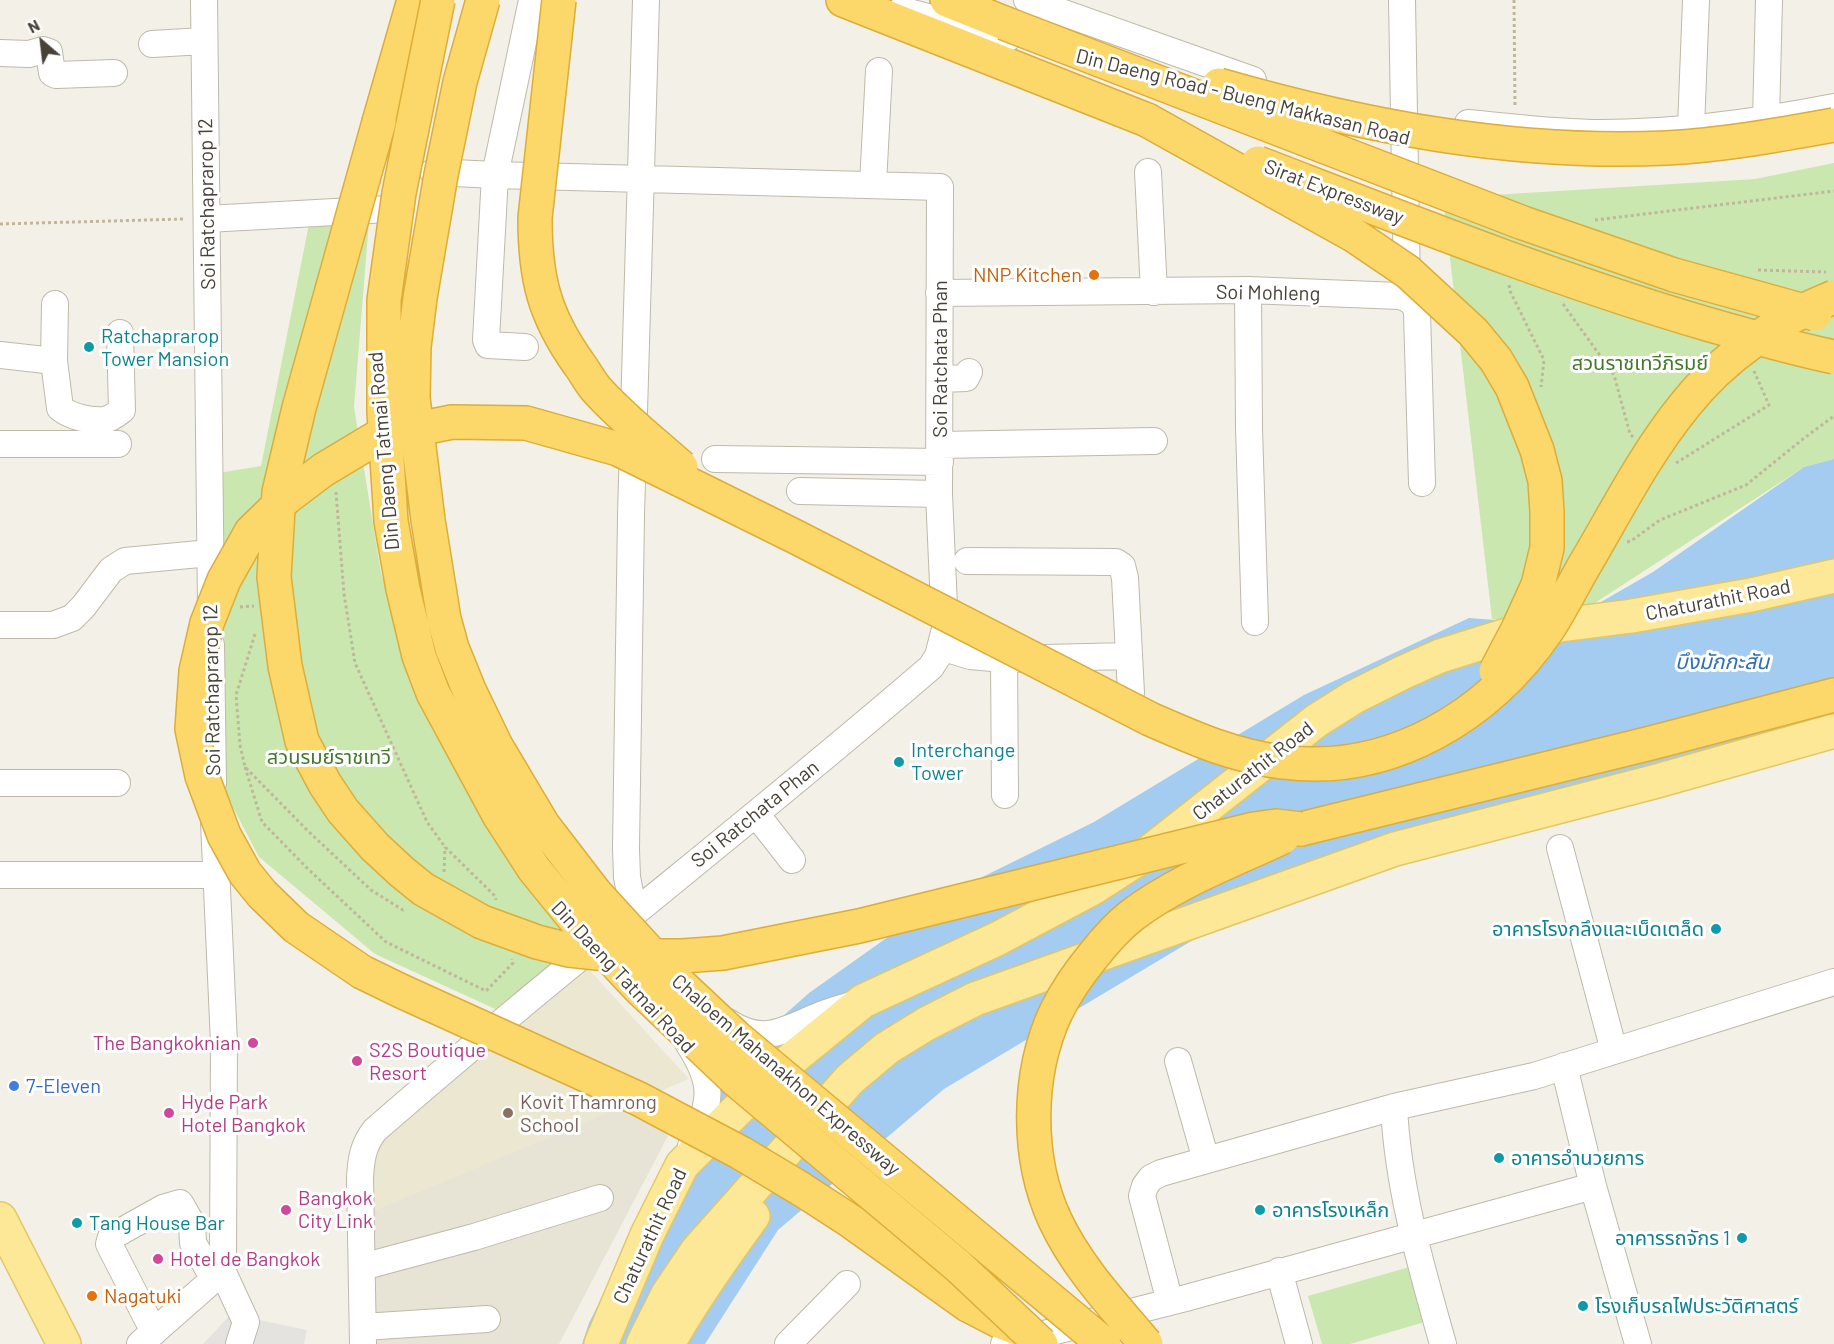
<!DOCTYPE html>
<html>
<head>
<meta charset="utf-8">
<style>
  body { margin:0 }
  #map { position:relative; width:1834px; height:1344px; overflow:hidden; background:#f3f1e7; font-family:Barlow,sans-serif }
  canvas { display:block }
  .north { position:absolute; left:12px; top:12px; width:60px; height:60px; -webkit-text-stroke:4px #fff; paint-order:stroke; rotate:332deg; font-size:16px; font-weight:700; line-height:24px; text-align:center; color:#474136 }
  .north::after { content:''; display:block; margin:auto; width:21px; height:27px; background:#474136; clip-path:polygon(50% 0,100% 100%,50% 72%,0 100%) }
</style>
</head>
<body>
<div id="map">
<canvas width="1834" height="1344"></canvas>
<div class="north">N</div>
</div>
<script>
const ctx = document.querySelector('canvas').getContext('2d');
ctx.lineJoin = 'round';
function fillPath(path, color) {
  ctx.fillStyle = color;
  ctx.fill(path, 'evenodd');
}
function strokePath(path, color, width, dash) {
  ctx.strokeStyle = color;
  ctx.lineWidth = width;
  ctx.lineCap = dash ? 'butt' : 'round';
  ctx.setLineDash(dash || []);
  ctx.stroke(path);
}
function drawText(font, color, halo, rows, align = 'center') {
  ctx.font = font + ' Barlow,"Noto Sans Thai",sans-serif';
  ctx.lineWidth = 6;
  ctx.setLineDash([]);
  ctx.textBaseline = 'middle';
  ctx.strokeStyle = halo;
  ctx.fillStyle = color;
  for (const [text, x, y, turn = 0] of rows) {
    ctx.save();
    ctx.translate(x, y);
    ctx.rotate((+turn || 0) * Math.PI / 180);
    ctx.textAlign = isNaN(turn) ? turn : align;
    if (halo) ctx.strokeText(text, 0, 0);
    ctx.fillText(text, 0, 0);
    ctx.restore();
  }
}
fillPath(new Path2D(`
  M485,1046L669,1134L559,1344H371L366,1180Z`), '#e7e3d5');
fillPath(new Path2D(`
  M583,963L689,1079L367,1214L376,1142Z`), '#ece7d1');
fillPath(new Path2D(`
  M1834,163V459L1804,467L1561,625L1492,619L1443,198L1755,179Z
  M370,209L354,407L381,573L425,703L475,807L537,897L585,946L504,1013L375,954L259,857L226,794L202,700L218,473L261,466L310,219Z
  M1413,1266L1428,1321L1350,1344H1322L1308,1296Z`), '#cae7b0');
fillPath(new Path2D(`
  M231,1314L307,1330L304,1344H203Z`), '#e5e3df');
fillPath(new Path2D(`
  M1834,459V748L1437,851L1193,940L944,1089L778,1230L705,1344H582L589,1323L710,1081L809,993L950,893L1094,822L1304,695L1469,618L1561,625L1653,572L1804,467Z`), '#a4cbf0');
const minor = new Path2D(`
  M204,0L211,606
  M1027,0L1253,80
  M1402,0L1407,285
  M901,10L1008,38
  M152,44L204,41
  M0,53L29,54L43,50L49,52L52,73L56,75L114,73
  M1766,120L1769,0
  M1468,123C1512,127 1557,133 1601,133C1679,133 1758,122 1834,107
  M1691,128L1696,0
  M1148,172L1154,292
  M873,184L879,71
  M207,219L389,209
  M1248,290L1249,428L1255,622
  M939,293L1248,290L1400,296C1409,299 1416,303 1417,313L1422,483
  M525,347L488,345L486,340L495,175L532,0
  M0,355L54,361L60,408C71,417 90,421 104,420C111,419 117,414 122,410L120,333
  M54,361L55,304
  M941,379L966,378L969,372
  M0,444H118
  M940,445L1154,441
  M715,459L940,462
  M800,491L939,494
  M967,561L1116,562L1122,566L1125,578L1131,693
  M0,625H53L72,618L83,607L111,570L125,561L210,553
  M211,645L213,783
  M941,647L970,656L1004,659L1128,656
  M1004,659L1005,795
  M0,783H117
  M756,814L792,860
  M1560,848L1614,1051
  M0,875H218
  M634,913L627,877L626,849L631,515L646,0
  M728,1022C763,1045 782,1031 816,1017C827,1012 839,1009 851,1005
  M688,1043C716,1085 711,1102 691,1146
  M1178,1061L1206,1160
  M1564,1066L1593,1186L1638,1344
  M1394,1107C1398,1189 1421,1266 1443,1344
  M362,1267L474,1237L600,1198
  M221,1268L246,1322L239,1344
  M1279,1271L1299,1344
  M1170,1302L1142,1196L1145,1186L1151,1178L1161,1173L1394,1107L1534,1076L1834,982
  M363,1327L487,1319
  M154,1332L109,1244L111,1237L163,1208L180,1203L192,1224L193,1243L214,1279
  M140,1344L214,1279L221,1268L223,1257L224,1043L214,822
  M363,1344L360,1178C361,1159 363,1145 375,1130C557,971 748,825 931,667L938,656L945,629L939,494L940,187L495,175L433,172
  M788,1344L847,1284
  M1004,1344L1186,1298L1593,1186`);
const major = new Path2D(`
  M0,1219L64,1344
  M601,1344L647,1235L682,1165L771,1076L863,1001L997,939L1093,888L1152,850L1316,721L1354,697L1404,672L1440,656L1507,635L1561,625L1632,616L1751,595L1834,576
  M643,1344L668,1294L697,1251L850,1079L887,1048L926,1024L975,999L1395,849L1657,781L1834,731
  M668,1344C693,1299 723,1257 753,1216`);
const highway = new Path2D(`
  M843,0L1147,120
  M947,0L1004,23
  M379,122L414,0
  M1301,829L1655,742L1834,695
  M801,1189L852,1222L968,1305L999,1321L1025,1331`);
strokePath(minor, '#bfb9aa', 28);
strokePath(major, '#e3c766', 36);
strokePath(highway, '#dcad39', 36);
strokePath(new Path2D(`
  M1514,0L1515,107
  M1595,220L1834,191
  M0,224L184,219
  M1758,270L1826,272
  M1509,285L1510,291L1544,360L1541,387
  M1563,304L1614,375L1630,434L1633,437
  M1676,463L1769,405L1754,371
  M336,492L344,594L355,663L427,822L445,847L495,896L496,900
  M1627,542L1631,541L1660,520L1746,485L1803,439L1834,416
  M240,607L254,606
  M255,634L236,695L240,745L245,767L308,831L371,890L403,910L406,909
  M245,767L262,822L308,869L386,942L486,991L513,963L512,959
  M444,872L445,847`), '#c1b69b', 3, [3, 3]);
strokePath(minor, '#fff', 26);
strokePath(major, '#fde897', 33);
strokePath(highway, '#fcd76a', 33);
const highwayBridge = new Path2D(`
  M438,0L399,193L384,300V412L391,521L403,589L419,656L433,693L499,815L534,869L577,922L639,988L736,1080L958,1266L1041,1344
  M483,0L460,82L441,175L420,298L414,347L413,398L428,520L444,619L452,648L469,690L496,746L543,825L596,894L672,977L736,1037L1104,1344
  M559,0L535,218C535,278 544,315 579,364C585,372 590,382 597,390C622,418 653,442 681,467
  M1004,23L1523,223L1674,275L1815,314
  M1219,85C1365,127 1515,155 1667,148C1723,145 1779,135 1834,125
  M1147,120L1355,236L1408,272L1473,332L1496,360L1512,387L1537,450L1545,481L1547,512V548L1538,585L1518,629L1496,671
  M379,122L299,408L279,492L274,577L285,666L302,741L325,784L343,811L375,847L402,872L423,889L482,922L537,942L569,950L597,953L639,956H683L723,953L859,926L1254,829L1276,826L1301,829
  M1258,163C1406,220 1554,279 1707,324C1749,336 1791,348 1834,357
  M801,1189L741,1153L639,1099L401,991L362,972L296,927L262,894L245,873L224,835L202,776L192,729L196,671L207,623L224,580L251,532L286,498L323,470L378,437L452,422L526,423L618,449L796,537L1150,719C1193,738 1236,757 1283,762C1390,776 1489,716 1548,629C1561,609 1572,587 1584,566C1616,512 1645,454 1685,405C1722,358 1778,319 1834,297
  M1146,1344C1113,1305 1077,1267 1055,1220C1026,1157 1027,1074 1056,1012C1066,992 1079,973 1093,956C1104,942 1117,927 1131,916C1177,881 1232,861 1283,837`);
strokePath(highwayBridge, '#dcad39', 36, []);
strokePath(highwayBridge, '#fcd76a', 33);
for (const [x, y, r, color] of [
  [1094,275,6,"#e8710a"],
  [89,347,6,"#0f9aa8"],
  [899,762,6,"#0f9aa8"],
  [1716,929,6,"#0f9aa8"],
  [253,1043,6,"#d1479c"],
  [357,1061,6,"#d1479c"],
  [14,1086,6,"#3f7fe0"],
  [169,1113,6,"#d1479c"],
  [508,1113,6,"#8d6e63"],
  [1499,1158,6,"#0f9aa8"],
  [286,1210,6,"#d1479c"],
  [1260,1210,6,"#0f9aa8"],
  [77,1223,6,"#0f9aa8"],
  [1742,1238,6,"#0f9aa8"],
  [158,1259,6,"#d1479c"],
  [92,1296,6,"#e8710a"],
  [1583,1306,6,"#0f9aa8"]
]) {
  const dot = new Path2D();
  dot.arc(x, y, r, 0, 2 * Math.PI);
  ctx.fillStyle = color;
  ctx.fill(dot);
  strokePath(dot, '#fff', 2);
}
drawText('20px', '#474136', '#fff', [
  ["Din Daeng Road - Bueng Makkasan Road",1243,97,14],
  ["Sirat Expressway",1334,192,21],
  ["Soi Ratchaprarop 12",207,204,-91],
  ["Soi Mohleng",1268,293,1],
  ["Soi Ratchata Phan",940,359,-90],
  ["Din Daeng Tatmai Road",384,451,-95],
  ["Chaturathit Road",1718,600,-11],
  ["Soi Ratchaprarop 12",212,690,-91],
  ["Chaturathit Road",1253,771,-38],
  ["Soi Ratchata Phan",755,814,-39],
  ["Din Daeng Tatmai Road",623,977,47],
  ["Chaloem Mahanakhon Expressway",786,1075,41],
  ["Chaturathit Road",650,1236,-65]
]);
drawText('20px', '#c56008', '#fff', [
  ["NNP Kitchen",1082,275],
  ["Nagatuki",104,1296,"left"]
], 'right');
drawText('20px', '#0d838f', '#fff', [
  ["Ratchaprarop",101,336],
  ["Tower Mansion",101,359],
  ["Interchange",911,750],
  ["Tower",911,773],
  ["อาคารโรงกลึงและเบ็ดเตล็ด",1704,929,"right"],
  ["อาคารอำนวยการ",1511,1158],
  ["อาคารโรงเหล็ก",1272,1210],
  ["Tang House Bar",89,1223],
  ["อาคารรถจักร 1",1730,1238,"right"],
  ["โรงเก็บรถไฟประวัติศาสตร์",1595,1306]
], 'left');
drawText('20px', '#41782a', '#fff', [
  ["สวนราชเทวีภิรมย์",1640,363],
  ["สวนรมย์ราชเทวี",329,757]
]);
drawText('20px', '#b23c85', '#fff', [
  ["The Bangkoknian",241,1043,"right"],
  ["S2S Boutique",369,1050],
  ["Resort",369,1073],
  ["Hyde Park",181,1102],
  ["Hotel Bangkok",181,1125],
  ["Bangkok",298,1198],
  ["City Link",298,1221],
  ["Hotel de Bangkok",170,1259]
], 'left');
drawText('20px', '#366cbe', '#fff', [
  ["7-Eleven",26,1086]
], 'left');
drawText('20px', '#785e54', '#fff', [
  ["Kovit Thamrong",520,1102],
  ["School",520,1125]
], 'left');
drawText('italic 21px', '#3070b2', '#fff', [
  ["บึงมักกะสัน",1722,662]
]);
</script>
</body>
</html>
